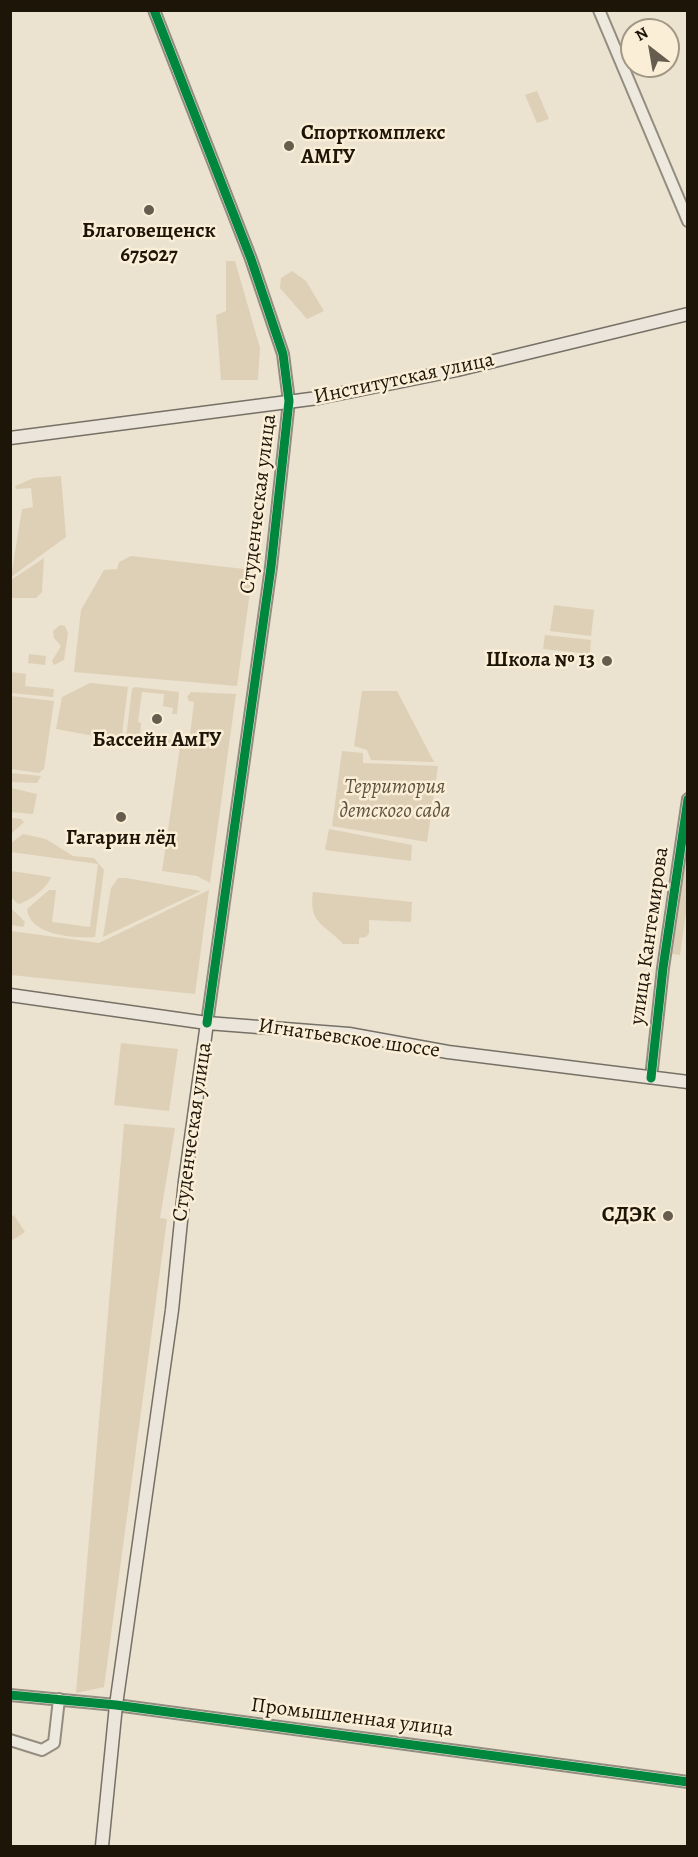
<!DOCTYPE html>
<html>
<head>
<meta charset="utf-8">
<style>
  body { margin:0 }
  #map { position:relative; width:698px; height:1857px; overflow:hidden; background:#ebe2cf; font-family:Alegreya,serif }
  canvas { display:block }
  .frame { position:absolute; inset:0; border:12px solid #1e1509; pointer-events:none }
  .north { position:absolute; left:620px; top:18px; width:60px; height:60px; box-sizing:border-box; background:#faeed7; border:2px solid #a29785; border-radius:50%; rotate:329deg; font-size:16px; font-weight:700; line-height:24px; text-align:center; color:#1e1509 }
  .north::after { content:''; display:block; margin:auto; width:21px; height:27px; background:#665d4e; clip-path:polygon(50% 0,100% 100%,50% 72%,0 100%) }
</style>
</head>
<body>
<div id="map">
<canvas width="698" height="1857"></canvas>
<div class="frame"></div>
<div class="north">N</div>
</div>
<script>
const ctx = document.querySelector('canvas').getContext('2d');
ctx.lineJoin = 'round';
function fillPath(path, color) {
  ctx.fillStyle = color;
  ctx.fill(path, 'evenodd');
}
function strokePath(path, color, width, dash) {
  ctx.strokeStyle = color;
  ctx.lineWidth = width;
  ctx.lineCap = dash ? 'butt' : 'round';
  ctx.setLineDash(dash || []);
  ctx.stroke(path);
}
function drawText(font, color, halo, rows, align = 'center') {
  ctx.font = font + ' Alegreya,serif';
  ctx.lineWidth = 5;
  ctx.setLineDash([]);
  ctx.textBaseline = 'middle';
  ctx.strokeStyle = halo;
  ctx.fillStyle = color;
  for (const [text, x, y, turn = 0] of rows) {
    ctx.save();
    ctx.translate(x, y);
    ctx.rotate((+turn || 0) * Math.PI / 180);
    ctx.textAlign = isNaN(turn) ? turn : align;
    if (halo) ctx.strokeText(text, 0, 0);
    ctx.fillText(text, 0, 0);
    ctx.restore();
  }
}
fillPath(new Path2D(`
  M537,91L549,119L537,123L525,95Z
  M226,261H235L260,348L258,380H221L216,315L226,311Z
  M292,271L306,281L324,311L307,319L280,288L281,278Z
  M61,476L66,537L11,577L22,509L33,507L31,488L16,489L15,486L34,478Z
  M131,556L253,570L237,686L74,672L81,610L104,570L117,569L119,562Z
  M44,558L42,592L36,598H11V580Z
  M554,605L594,610L591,636L550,631Z
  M60,625L65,626L68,633L64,660L54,665L52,661L61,646L54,638L53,631Z
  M545,635L591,640L590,654L543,649Z
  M29,654L46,656L45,665L28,663Z
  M11,672L26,674L25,686L54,689L53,697L11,693Z
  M90,683L128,687L122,734L116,740L56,729L62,697Z
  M135,687L179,692L177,714H172L173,708L163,706L164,694L142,692L138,722L141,723L140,736L174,740L171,746L129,741L126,738L132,689Z
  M362,691H397L434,762L371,760L367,750L354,746Z
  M191,692L236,694L210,883L197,876L162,871L180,747V744L189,743L194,702L189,701L187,697Z
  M11,696L54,701L44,769L39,773L11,769Z
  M342,751L363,753V763L438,766L427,842L332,826Z
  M11,773L41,776L37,783L11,782Z
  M11,788L37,794L33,814L11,812Z
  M11,818L21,819L24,822L11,834Z
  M329,829L412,845L411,861L325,850Z
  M23,834L46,839L73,856L94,858L104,870L95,937C74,938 30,936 27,909L49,890H56L52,922L90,927L98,864L11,852V843Z
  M682,857H687V905L680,955L671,954Z
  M11,871L51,877C48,887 29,902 18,904L11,897Z
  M118,878H126L201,891L103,937L111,888Z
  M209,890L195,994L11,975V931L99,943Z
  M313,892L412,902L411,922L369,920V933L366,937L359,938V944H343C325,924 308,924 313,892Z
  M10,907L25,922L23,927L11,925Z
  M121,1043L178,1049L169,1111L114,1105Z
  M124,1124L175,1128L160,1218L167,1219L104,1687L76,1693Z
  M14,1215L25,1232L11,1241V1217Z`), '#ded0b7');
const minor = new Path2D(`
  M154,10L251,259L283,354L289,401L271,567L207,1023
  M599,10L688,221
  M651,1078L663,968L688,799
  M10,1695L116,1705L688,1782
  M10,1740L42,1750L54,1743L59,1699`);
const major = new Path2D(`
  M10,438L318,398L457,370L688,314
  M10,995L207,1023L349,1034L448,1052L688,1082
  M102,1846L116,1705L172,1310L185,1181L207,1023`);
strokePath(minor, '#938d80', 14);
strokePath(major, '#767166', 15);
strokePath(minor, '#eee9df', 10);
strokePath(major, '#ebe5db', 12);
strokePath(new Path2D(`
  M154,10L251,259L283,354L289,401L271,567L207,1023
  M651,1078L663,968L688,799
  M10,1695L116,1705L688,1782`), '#00873e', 9);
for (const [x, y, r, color] of [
  [289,146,6,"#665d4e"],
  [149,210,6,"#665d4e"],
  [607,661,6,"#665d4e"],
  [157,719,6,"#665d4e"],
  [121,817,6,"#665d4e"],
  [668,1216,6,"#665d4e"]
]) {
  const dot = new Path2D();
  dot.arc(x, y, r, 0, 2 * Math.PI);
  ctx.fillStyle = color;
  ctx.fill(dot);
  strokePath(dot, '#faeed7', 2);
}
drawText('bold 21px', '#1e1509', '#faeed7', [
  ["Спорткомплекс",301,134,"left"],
  ["АМГУ",301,158,"left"],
  ["Благовещенск",149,232],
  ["675027",149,256],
  ["Школа № 13",595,661,"right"],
  ["Бассейн АмГУ",157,741],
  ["Гагарин лёд",121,839],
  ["СДЭК",656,1216,"right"]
]);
drawText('21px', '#1e1509', '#faeed7', [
  ["Институтская улица",404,379,-12],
  ["Студенческая улица",259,504,-83],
  ["улица Кантемирова",650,936,-82],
  ["Игнатьевское шоссе",349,1039,8],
  ["Студенческая улица",193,1132,-82],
  ["Промышленная улица",352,1718,7]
]);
drawText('italic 21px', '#5d523f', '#faeed7', [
  ["Территория",395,788],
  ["детского сада",395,812]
]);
</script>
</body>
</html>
